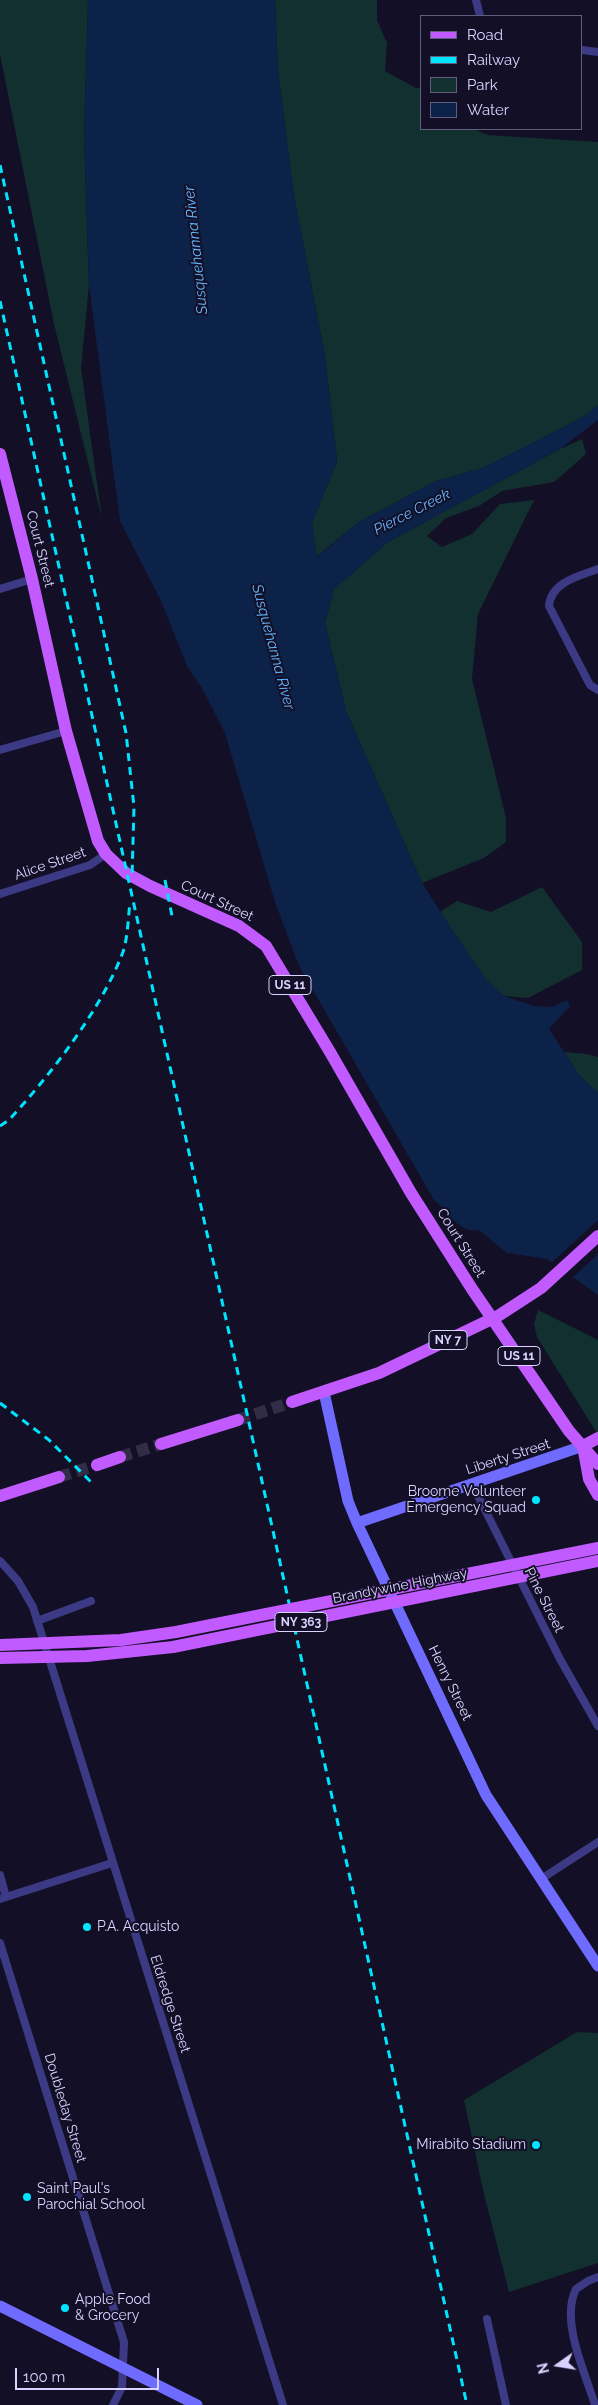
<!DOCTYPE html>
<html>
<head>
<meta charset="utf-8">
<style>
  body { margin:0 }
  #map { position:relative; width:598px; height:2405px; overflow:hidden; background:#130f26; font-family:Raleway,sans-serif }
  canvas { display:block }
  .legend { position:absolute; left:420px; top:15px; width:162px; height:115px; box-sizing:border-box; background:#130f26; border:1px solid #625e7d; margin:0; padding:6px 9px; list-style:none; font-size:15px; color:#d9d4ff }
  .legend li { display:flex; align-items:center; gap:10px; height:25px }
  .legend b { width:25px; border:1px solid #625e7d }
  .north { position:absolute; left:533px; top:2340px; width:50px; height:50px; -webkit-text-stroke:4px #130f26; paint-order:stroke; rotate:257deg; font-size:14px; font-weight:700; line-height:20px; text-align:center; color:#d9d4ff }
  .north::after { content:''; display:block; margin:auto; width:18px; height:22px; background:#d9d4ff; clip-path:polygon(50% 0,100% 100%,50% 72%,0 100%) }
  .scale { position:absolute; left:15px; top:2368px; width:144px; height:22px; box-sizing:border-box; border:2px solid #d9d4ff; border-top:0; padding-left:6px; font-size:15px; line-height:18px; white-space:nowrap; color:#d9d4ff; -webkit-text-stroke:4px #130f26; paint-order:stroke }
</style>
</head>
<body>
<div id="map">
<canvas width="598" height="2405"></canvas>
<ul class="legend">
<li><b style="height:6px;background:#c25bff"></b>Road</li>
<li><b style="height:6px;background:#00e5ff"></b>Railway</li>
<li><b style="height:14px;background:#12302f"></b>Park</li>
<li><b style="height:14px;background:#0c2248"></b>Water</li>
</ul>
<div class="north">N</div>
<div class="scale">100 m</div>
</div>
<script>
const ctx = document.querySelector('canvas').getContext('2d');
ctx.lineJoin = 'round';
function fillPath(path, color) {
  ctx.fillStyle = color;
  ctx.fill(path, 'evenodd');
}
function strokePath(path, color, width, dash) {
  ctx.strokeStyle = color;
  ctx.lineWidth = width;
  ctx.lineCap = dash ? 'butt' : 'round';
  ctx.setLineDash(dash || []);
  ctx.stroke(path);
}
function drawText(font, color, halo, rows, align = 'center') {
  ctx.font = font + ' Raleway,sans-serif';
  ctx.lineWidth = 4;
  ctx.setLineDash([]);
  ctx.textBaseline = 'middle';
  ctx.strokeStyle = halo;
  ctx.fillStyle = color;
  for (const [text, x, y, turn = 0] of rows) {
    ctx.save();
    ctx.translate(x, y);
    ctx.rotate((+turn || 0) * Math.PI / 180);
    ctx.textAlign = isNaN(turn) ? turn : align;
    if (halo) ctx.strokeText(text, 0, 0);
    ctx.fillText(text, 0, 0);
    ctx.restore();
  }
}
fillPath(new Path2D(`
  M0,0H88L84,137L89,285L81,368L102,519L54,324L0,54Z
  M275,0H377V20L387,43L385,71L416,88H422V129H474L488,135L598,142V405L588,414L539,440L483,468L436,481L359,522L316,557L312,523L337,461L325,356L294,196L278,71Z
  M582,439L586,454L554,482L502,491L479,506L446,518L427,536L442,547L472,534L500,504L534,500L478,614L472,679L506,818V842L484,858L422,883L346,711L325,623L334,589L388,542L560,449Z
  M542,887L582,942V970L528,998L504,996L486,980L440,912L457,901L491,912Z
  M564,1052L587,1054L598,1057V1093L580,1076Z
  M538,1310L598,1340V1435L537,1337L534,1324Z
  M577,2032L598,2033V2263L509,2292L483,2190L464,2100Z`), '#12302f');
fillPath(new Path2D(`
  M88,0H275L278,71L294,196L325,356L337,461L312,523L317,557L359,522L436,481L483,468L539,440L588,414L598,405V420L560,449L388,542L334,589L325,623L346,711L422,883L452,930L486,980L504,996L534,1006L552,1007L567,1000L570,1006L549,1029L580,1076L598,1093V1295L547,1259L507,1253L479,1230C459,1234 448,1211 434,1200L299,966L275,902L225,733L202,688L188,668L161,601L120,521L89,285L84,137Z`), '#0c2248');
fillPath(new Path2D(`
  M598,1220V1254L571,1279L550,1264Z`), '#130f26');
strokePath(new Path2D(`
  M238,1420L292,1402
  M120,1457L161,1444
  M59,1477L97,1465`), '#312d47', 12, [12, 6]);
strokePath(new Path2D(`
  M476,0L480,16
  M582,50L598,52
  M598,569C579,576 551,582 549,606L590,685L598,690
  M0,589L32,579
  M0,750L66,731
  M0,894L90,865L106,854
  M472,1484L560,1659L598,1726
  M0,1561L18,1581L33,1607L283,2405
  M37,1621L91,1601
  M0,1875L6,1897
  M541,1879L598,1842
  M0,1899L112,1863
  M0,1943L124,2342L122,2387L113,2405
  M487,2319L506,2405
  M595,2405C585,2372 560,2321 576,2289L588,2281L598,2277`), '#3d3a85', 8);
strokePath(new Path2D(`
  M324,1392L348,1501L357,1523L486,1795L598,1966
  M357,1523L583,1446
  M0,2306L197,2405`), '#6f6bff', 11);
strokePath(new Path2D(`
  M0,454L32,579L66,731L98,841L106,854L126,873L150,886L239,926L266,946L330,1052L411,1193L472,1289L569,1431L598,1464
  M292,1402L379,1373L498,1316L541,1288L598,1236
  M161,1444L238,1420
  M583,1446L589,1479L598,1495
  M583,1446L598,1438
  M97,1465L120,1457
  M0,1496L59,1477`), '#c25bff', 12);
strokePath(new Path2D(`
  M0,165L126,733L134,807L132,877
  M0,301L467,2405
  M165,880L172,916
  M0,1126L9,1120C51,1074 101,1010 123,952C128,936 128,919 130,902
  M0,1403L49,1440L94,1485`), '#00e5ff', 3, [8, 6]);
strokePath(new Path2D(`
  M0,1645L121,1640L176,1632L598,1548
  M0,1658L87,1656L173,1647L598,1561`), '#c25bff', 12);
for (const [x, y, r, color] of [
  [536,1500,5,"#00e5ff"],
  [87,1927,5,"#00e5ff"],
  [536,2145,5,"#00e5ff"],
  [27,2197,5,"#00e5ff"],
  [65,2308,5,"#00e5ff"]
]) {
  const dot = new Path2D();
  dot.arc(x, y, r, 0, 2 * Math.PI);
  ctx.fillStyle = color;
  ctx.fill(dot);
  strokePath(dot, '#130f26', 2);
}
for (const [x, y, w] of [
  [290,985,42],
  [448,1340,38],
  [519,1356,42],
  [301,1622,52]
]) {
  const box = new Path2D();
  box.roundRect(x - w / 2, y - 9.5, w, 19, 4);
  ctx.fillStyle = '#130f26';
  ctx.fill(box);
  strokePath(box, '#d9d4ff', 1);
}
drawText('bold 12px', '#d9d4ff', null, [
  ["US 11",290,985],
  ["NY 7",448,1340],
  ["US 11",519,1356],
  ["NY 363",301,1622]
]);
drawText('14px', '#d9d4ff', '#130f26', [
  ["Court Street",40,549,76],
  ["Alice Street",50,864,-19],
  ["Court Street",217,901,25],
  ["Court Street",461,1243,58],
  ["Liberty Street",508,1457,-18],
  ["Brandywine Highway",400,1586,-11],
  ["Pine Street",544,1600,63],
  ["Henry Street",450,1683,64],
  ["Eldredge Street",170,2004,72],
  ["Doubleday Street",65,2108,73]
]);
drawText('14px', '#d9d4ff', '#130f26', [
  ["Broome Volunteer",526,1492,"right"],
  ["Emergency Squad",526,1508,"right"],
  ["P.A. Acquisto",97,1927],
  ["Mirabito Stadium",526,2145,"right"],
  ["Saint Paul's",37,2189],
  ["Parochial School",37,2205],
  ["Apple Food",75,2300],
  ["& Grocery",75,2316]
], 'left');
drawText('italic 15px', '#62b6ff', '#130f26', [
  ["Susquehanna River",196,250,-96],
  ["Pierce Creek",412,512,-27],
  ["Susquehanna River",273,647,75]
]);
</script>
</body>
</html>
